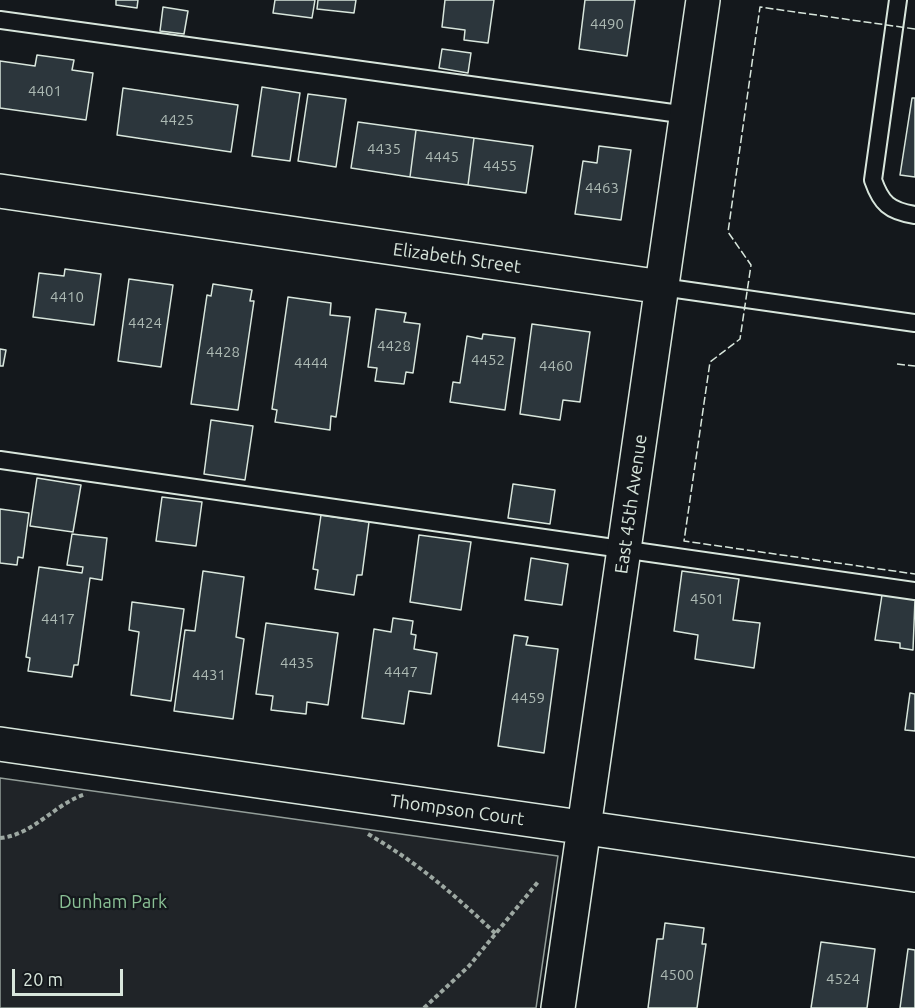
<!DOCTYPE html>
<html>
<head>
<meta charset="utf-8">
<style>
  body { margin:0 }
  #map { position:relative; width:915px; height:1008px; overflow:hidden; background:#14181c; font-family:Ubuntu,sans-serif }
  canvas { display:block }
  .scale { position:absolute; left:12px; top:969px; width:111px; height:27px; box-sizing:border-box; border:3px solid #d8e6dc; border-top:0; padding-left:8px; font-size:18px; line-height:21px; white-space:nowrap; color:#d8e6dc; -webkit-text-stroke:4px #14181c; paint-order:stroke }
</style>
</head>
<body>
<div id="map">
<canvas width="915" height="1008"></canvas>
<div class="scale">20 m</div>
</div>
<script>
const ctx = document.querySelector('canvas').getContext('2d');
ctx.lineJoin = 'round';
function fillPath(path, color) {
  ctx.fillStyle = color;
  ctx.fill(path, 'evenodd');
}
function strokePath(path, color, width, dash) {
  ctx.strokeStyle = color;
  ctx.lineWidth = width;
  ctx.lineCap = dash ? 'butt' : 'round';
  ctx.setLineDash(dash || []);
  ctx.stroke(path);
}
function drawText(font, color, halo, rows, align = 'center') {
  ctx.font = font + ' Ubuntu,sans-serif';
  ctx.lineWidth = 4.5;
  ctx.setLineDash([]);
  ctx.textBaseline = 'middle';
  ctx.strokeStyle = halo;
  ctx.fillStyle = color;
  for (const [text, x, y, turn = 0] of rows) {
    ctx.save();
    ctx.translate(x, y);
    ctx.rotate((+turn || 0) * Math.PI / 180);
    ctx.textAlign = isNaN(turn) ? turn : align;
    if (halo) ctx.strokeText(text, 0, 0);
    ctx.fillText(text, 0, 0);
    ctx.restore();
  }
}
const green = new Path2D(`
  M0,778L558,856L536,1008H0Z`);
fillPath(green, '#202428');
strokePath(green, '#939e99', 1.5);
const building = new Path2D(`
  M116,0H138L137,8L116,5Z
  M275,0H315L312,18L273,13Z
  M318,0H356L354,13L317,9Z
  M445,0H494L488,43L464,40L465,30L442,27Z
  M585,0H635L627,56L579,49Z
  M163,7L188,11L184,34L160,31Z
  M442,49L471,53L468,73L439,68Z
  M37,55L74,60L72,70L93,73L86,120L0,108V61L35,66Z
  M262,87L300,93L290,161L252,156Z
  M123,88L238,105L231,152L117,135Z
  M308,94L346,99L336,167L298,161Z
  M912,98H915V177L900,175Z
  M358,122L416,130L410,177L351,168Z
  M416,130L474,138L468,185L410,177Z
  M474,138L533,146L526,193L468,185Z
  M599,146L631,150L621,220L575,214L583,161L597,163Z
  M65,269L101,274L94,325L33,317L39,273L64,276Z
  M129,279L173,285L161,367L118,361Z
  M213,284L252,290L250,301H254L238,410L191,404L207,295L211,296Z
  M288,297L331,303L330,315L350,317L336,417L331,416L330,430L275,422L277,410L272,409Z
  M376,309L406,313L404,322L420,324L413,373L406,372L404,384L375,381L377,368L368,367Z
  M532,324L590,332L580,402L563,400L560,420L520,414Z
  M483,334L515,338L505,410L450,402L453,382L460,383L467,336L482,339Z
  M0,349L6,350L3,366H0Z
  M211,420L253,426L245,480L204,474Z
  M37,478L81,485L73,532L30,526Z
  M513,484L555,490L550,524L508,518Z
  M162,497L202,502L196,546L156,541Z
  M0,509L29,513L23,558L18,557L17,565L0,563Z
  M321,515L369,522L362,575H357L354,595L315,589L318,570L313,569Z
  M72,534L107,538L102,580L90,578L78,665H74L72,677L28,671L30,658L26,657L39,567L82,573L83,567L67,565Z
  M419,535L471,542L461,610L410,602Z
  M531,558L568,564L562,605L525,600Z
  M203,571L244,577L236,637L244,639L233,719L174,711L185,630L195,631Z
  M682,571L739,579L733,620L760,623L754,668L695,659L698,635L674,631Z
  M882,595L915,599L913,650L900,648V643L875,640Z
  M132,602L184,609L171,701L131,695L139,632L129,630Z
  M393,618L413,621L411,634L416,635L414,649L437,653L431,694L409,691L404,724L362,718L374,629L391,632Z
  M266,623L338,633L328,705L307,702L306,714L271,710L273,696L256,694Z
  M514,635L528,637L526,645L558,649L544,753L498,746Z
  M910,693L915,694V731L905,730Z
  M665,923L704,928L702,944H706L697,1008H648L657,939H663Z
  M821,942L875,949L867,1008H811Z
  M908,949L915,950V1008H900Z`);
fillPath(building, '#2c363c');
strokePath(building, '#d8e6dc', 1.5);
const lane = new Path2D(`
  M898,0L873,180C881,203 889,211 915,215
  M0,20L687,115
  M662,287L915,323
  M0,460L915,591`);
const street = new Path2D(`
  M0,191L662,287
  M0,744L915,875
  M558,1008L703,0`);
strokePath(lane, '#d8e6dc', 20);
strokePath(street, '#d8e6dc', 36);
strokePath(new Path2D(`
  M368,834C418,863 455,895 497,935
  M0,838C34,835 55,803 86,794
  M424,1008L469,966L538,882`), '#9da8a2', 4, [4.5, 3]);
strokePath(lane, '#14181c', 16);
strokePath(street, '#14181c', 33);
strokePath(new Path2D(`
  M915,29L760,7L728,232L751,265L740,339L710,362L684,541L915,574
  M897,364L915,366`), '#d8e6dc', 1.5, [8, 3]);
drawText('15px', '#adbab4', null, [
  ["4490",607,24],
  ["4401",45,91],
  ["4425",177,120],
  ["4435",384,149],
  ["4445",442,157],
  ["4455",500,166],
  ["4463",602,188],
  ["4410",67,297],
  ["4424",145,323],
  ["4428",394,346],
  ["4428",223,352],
  ["4452",488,360],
  ["4444",311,363],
  ["4460",556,366],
  ["4501",707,599],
  ["4417",58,619],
  ["4435",297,663],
  ["4447",401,672],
  ["4431",209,675],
  ["4459",528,698],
  ["4500",677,975],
  ["4524",843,979]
]);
drawText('18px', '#d8e6dc', '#14181c', [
  ["Elizabeth Street",457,258,8],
  ["East 45th Avenue",631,504,-82],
  ["Thompson Court",457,810,8]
]);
drawText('18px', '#8ac095', '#14181c', [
  ["Dunham Park",113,902]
]);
</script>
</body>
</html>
